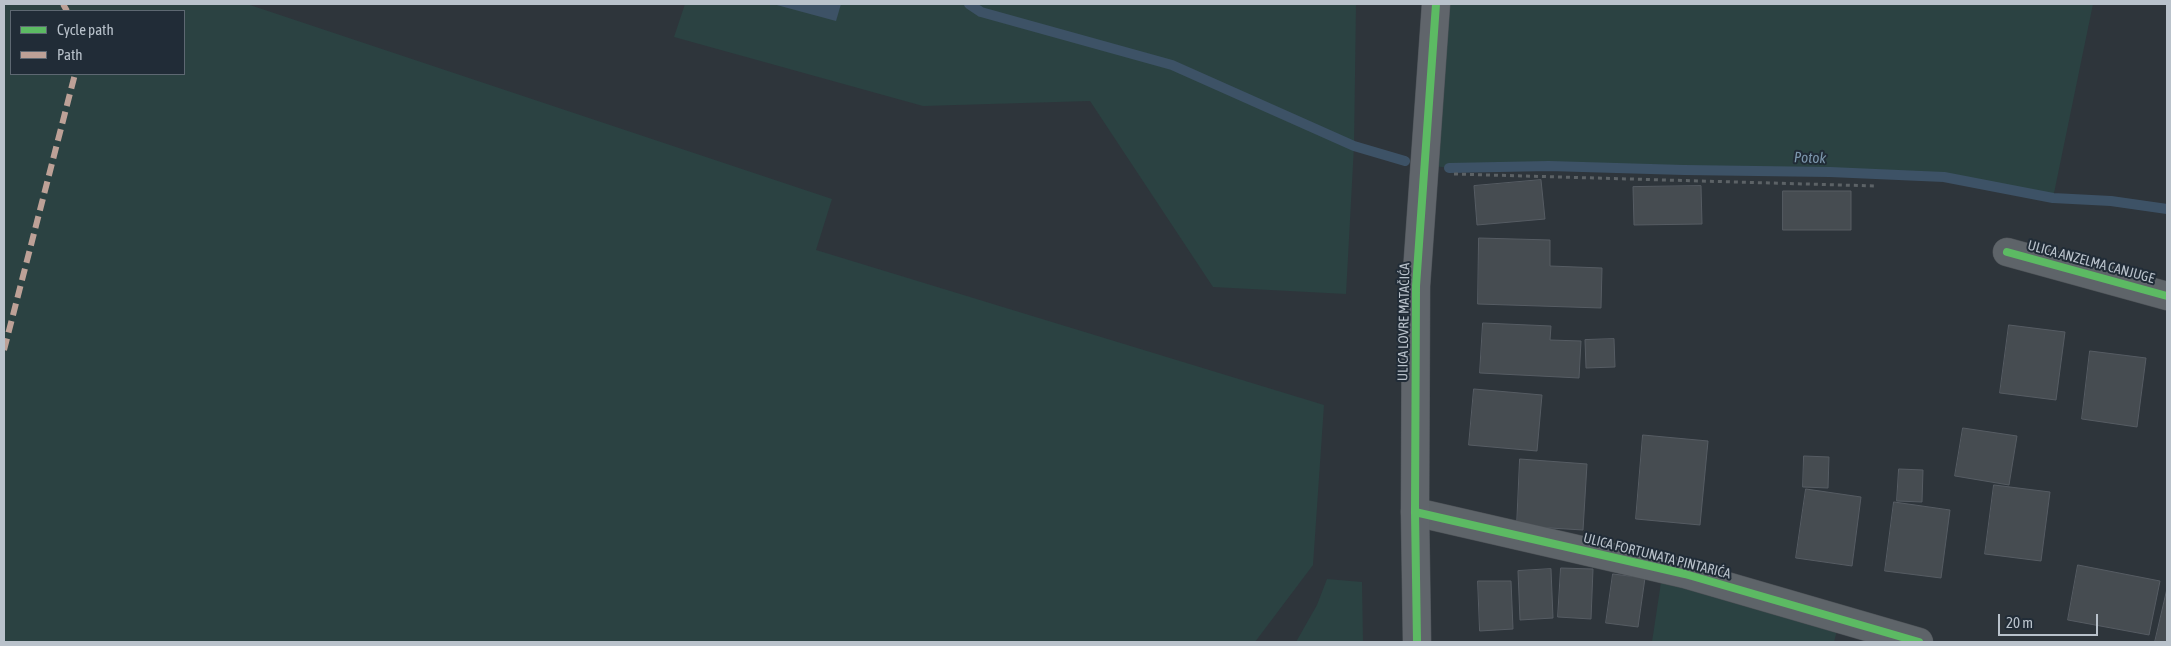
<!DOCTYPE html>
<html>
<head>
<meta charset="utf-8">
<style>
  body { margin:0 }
  #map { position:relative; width:2171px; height:646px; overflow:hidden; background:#2e353b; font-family:"Asap Condensed",sans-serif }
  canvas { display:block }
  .frame { position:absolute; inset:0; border:5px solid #b9c2cb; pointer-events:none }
  .legend { position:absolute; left:10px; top:10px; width:175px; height:65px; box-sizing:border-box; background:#212c37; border:1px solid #5e6872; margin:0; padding:6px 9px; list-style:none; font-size:15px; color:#b9c2cb }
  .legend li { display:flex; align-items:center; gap:10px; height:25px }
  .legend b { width:25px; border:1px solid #5e6872 }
  .scale { position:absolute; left:1998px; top:614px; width:100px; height:22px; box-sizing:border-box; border:2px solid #b9c2cb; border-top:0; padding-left:6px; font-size:15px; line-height:18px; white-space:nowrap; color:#b9c2cb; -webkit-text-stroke:4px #212c37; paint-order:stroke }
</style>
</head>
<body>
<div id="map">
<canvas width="2171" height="646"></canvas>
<div class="frame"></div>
<ul class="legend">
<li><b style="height:6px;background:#5cba63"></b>Cycle path</li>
<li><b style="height:6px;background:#bda197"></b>Path</li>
</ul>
<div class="scale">20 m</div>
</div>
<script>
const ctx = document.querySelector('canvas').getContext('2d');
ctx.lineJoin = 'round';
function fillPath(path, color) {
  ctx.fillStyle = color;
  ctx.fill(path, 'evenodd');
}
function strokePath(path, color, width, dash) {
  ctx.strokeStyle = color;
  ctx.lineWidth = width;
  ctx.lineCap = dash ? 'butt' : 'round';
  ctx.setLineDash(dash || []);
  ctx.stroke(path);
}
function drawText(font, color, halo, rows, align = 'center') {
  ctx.font = font + ' "Asap Condensed",sans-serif';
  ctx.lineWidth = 4;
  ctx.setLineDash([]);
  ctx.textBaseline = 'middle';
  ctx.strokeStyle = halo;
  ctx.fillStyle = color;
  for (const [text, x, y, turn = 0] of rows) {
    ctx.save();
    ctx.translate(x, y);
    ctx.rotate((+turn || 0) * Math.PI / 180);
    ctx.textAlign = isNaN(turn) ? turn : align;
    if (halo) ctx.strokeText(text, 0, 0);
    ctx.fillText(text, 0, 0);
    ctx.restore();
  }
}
fillPath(new Path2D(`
  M4,4H247L832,199L816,250L1324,405L1313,565L1255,642H4ZM184,11V74H11V11Z
  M685,4H1356L1354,146L1346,294L1213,287L1090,101L923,106L674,37Z
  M1437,4H2093L2053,198L1944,177L1830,172L1684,170L1549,166L1449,168L1427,165Z
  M1663,569L1840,619L1834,642H1652Z
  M1327,579L1362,582L1363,642H1296L1317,605Z`), '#2b4242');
fillPath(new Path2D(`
  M773,4H841L836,21Z`), '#3d5266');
strokePath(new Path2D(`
  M969,4L981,12L1172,65L1354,146L1405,161
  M1449,168L1549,166L1684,170L1830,172L1944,177L2053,198L2111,201L2167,209`), '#3d5266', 10);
const building = new Path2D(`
  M1541,180L1545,219L1477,225L1474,186Z
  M1701,186L1702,224L1634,225L1633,187Z
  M1783,191H1851V230H1783Z
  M1479,238L1550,240V266L1602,268L1601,308L1478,304Z
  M1483,323L1551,326L1550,340L1581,341L1579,378L1480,373Z
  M2009,325L2065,332L2056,400L2000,393Z
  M1614,339L1615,367L1586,368L1585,340Z
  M2090,351L2146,358L2137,427L2082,419Z
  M1474,389L1542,395L1537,451L1469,445Z
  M1963,428L2017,436L2009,485L1955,476Z
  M1643,435L1708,441L1700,525L1636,519Z
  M1804,456L1829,457L1828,488L1803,487Z
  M1520,459L1587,464L1583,530L1517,526Z
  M1899,469L1923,470L1922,502L1897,501Z
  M1994,485L2050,492L2041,561L1985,554Z
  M1806,489L1861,497L1852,566L1796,558Z
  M1894,502L1950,510L1941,578L1885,571Z
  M2078,565L2160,581L2149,635L2068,620Z
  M1561,568L1593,569L1591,619L1558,617Z
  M1551,569L1553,618L1520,620L1518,571Z
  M1613,574L1645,578L1638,627L1606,623Z
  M1478,581H1511L1513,629L1480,631Z
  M2167,589V642H2155Z`);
fillPath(building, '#464c51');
strokePath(building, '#565c63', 1);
const minor = new Path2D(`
  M2007,252L2167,296
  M1415,512L1685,574L1919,642`);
const major = new Path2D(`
  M1417,642L1415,512L1416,286L1436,4`);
strokePath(minor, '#4c5156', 29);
strokePath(major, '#4c5258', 29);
strokePath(new Path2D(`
  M1454,174L1876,186`), '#5c6266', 3, [4, 4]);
strokePath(minor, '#5e6469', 28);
strokePath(major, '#60656b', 28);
strokePath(new Path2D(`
  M63,4L67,11
  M4,350L75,74`), '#bda197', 6, [12, 6]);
strokePath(new Path2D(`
  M2007,252L2167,296
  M1415,512L1685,574L1919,642
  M1417,642L1415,512L1416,286L1436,4`), '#5cba63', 8);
drawText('14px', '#b9c2cb', '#212c37', [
  ["ULICA ANZELMA CANJUGE",2091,262,15],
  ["ULICA LOVRE MATAČIĆA",1404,322,-89],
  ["ULICA FORTUNATA PINTARIĆA",1657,556,14]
]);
drawText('italic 15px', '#7c96ac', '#212c37', [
  ["Potok",1810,158,2]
]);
</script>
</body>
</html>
